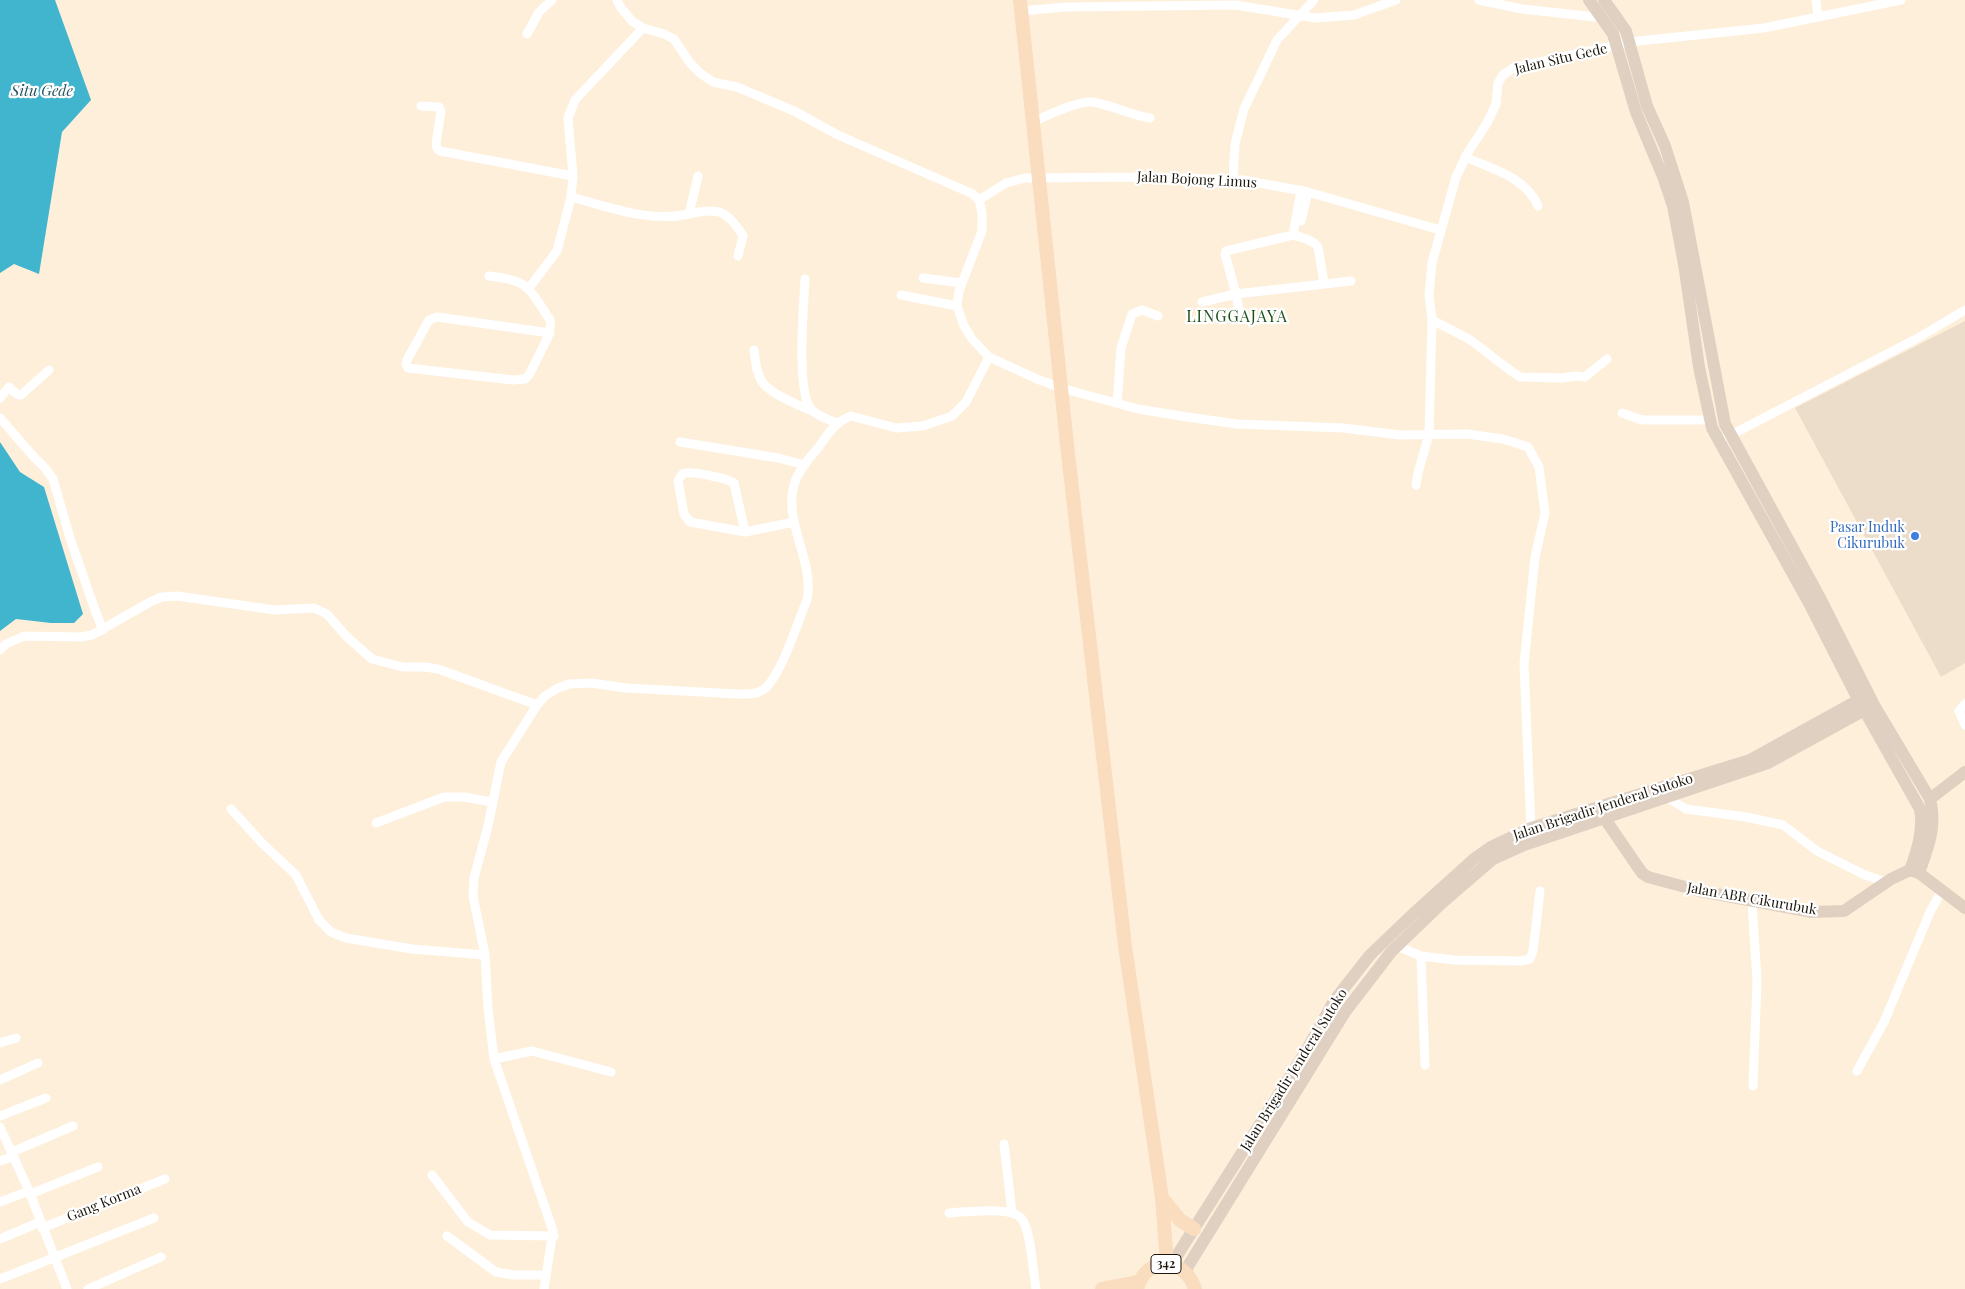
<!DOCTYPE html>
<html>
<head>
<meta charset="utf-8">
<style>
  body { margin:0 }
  canvas { display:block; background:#feefda }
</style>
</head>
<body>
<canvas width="1965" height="1289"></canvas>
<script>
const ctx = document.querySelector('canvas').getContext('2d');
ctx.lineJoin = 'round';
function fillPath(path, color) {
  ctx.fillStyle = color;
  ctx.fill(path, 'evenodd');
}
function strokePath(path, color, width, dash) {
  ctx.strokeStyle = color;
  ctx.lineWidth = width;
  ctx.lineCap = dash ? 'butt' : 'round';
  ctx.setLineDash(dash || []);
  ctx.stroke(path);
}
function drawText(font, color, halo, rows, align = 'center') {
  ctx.font = font + ' "Playfair Display",serif';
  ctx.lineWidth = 4.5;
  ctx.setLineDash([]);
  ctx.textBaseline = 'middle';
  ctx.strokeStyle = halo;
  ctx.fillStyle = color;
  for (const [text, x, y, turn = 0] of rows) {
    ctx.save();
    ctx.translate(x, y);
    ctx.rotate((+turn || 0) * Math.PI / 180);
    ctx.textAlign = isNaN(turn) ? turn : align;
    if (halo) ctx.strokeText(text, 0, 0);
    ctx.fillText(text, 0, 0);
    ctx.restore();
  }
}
fillPath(new Path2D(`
  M1965,321V663L1941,677L1795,408Z`), '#ebddca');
fillPath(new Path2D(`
  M0,0H55L91,100L62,132L39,274L14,264L0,273Z
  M0,442L20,472L44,487L83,614L74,623H51L16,619L0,631Z`), '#40b5cd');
strokePath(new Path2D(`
  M617,0L621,8L632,21L643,28L664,34L674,39L690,63L700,73L713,82L737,87L794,111L838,135L973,194L979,200L982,213V231L959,291L957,306L964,326L972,339L989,357L1037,379L1061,388L1138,409L1187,417L1237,424L1343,428L1400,435L1467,434L1503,439L1528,447L1539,467L1545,513L1535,557L1524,664L1531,828
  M1479,0L1522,9L1605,18
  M1816,0L1818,17
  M1021,11L1066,7L1236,5L1315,18L1354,15L1396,0
  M527,34L539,12L552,0
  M421,106L439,107L441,111L436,144L437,148L440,151L573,176
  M1032,122C1047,116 1076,101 1092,102C1112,105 1130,115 1150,118
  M1465,157C1492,169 1526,177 1538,206
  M1233,179L1235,144L1244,109L1277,40L1314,0
  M571,197C608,207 651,223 689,214L698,176
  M979,200L1006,183L1025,178L1152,177L1243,180L1308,192L1440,230
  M689,214C718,207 727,210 743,236L738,256
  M1301,221L1308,192
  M1293,235L1301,190
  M489,276C529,280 529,288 550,320C551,326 550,331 548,337L529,375L525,379L513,380L408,368L406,364L407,360L429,320L437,317L550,333
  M923,278L961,283
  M805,279C804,303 795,397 813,411C819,417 830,420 837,423
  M529,288L557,251L571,197L573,176L568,118L575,100L643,28
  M901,295L957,306
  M1202,302L1236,294L1351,281
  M1240,317L1236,294L1225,254L1226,251L1293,235C1302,237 1313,240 1318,247L1324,283
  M1432,320L1469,339L1511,371L1520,377L1561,378L1577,376L1585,377L1607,359
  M754,350C755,360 756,371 761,380C769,394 797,404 812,411
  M0,398L9,387L18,395H21L49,370
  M1117,403L1121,348L1132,314L1142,310L1158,316
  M1622,413L1642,420H1710
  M0,418L34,457L45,468L53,479L70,538L95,610L103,630
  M1727,437L1916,339L1965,310
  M680,442L778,458L805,465
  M1416,485L1418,473L1429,434L1432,320L1429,295L1432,263L1456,177L1467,154L1487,123L1496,104L1498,83L1503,75L1513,68L1629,42L1764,28L1901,0
  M745,532L734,483C727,478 695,472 686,473C682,473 680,477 678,481L684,514L690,522L745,532L794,522
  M0,650L6,644L24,636L81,637L92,635L152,601L162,597L177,596L275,610L314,608L327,614L347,637L372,659L403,667H425L438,669L537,705
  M1965,704L1959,711L1965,725
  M1668,798L1686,809L1746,817L1783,825L1817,851L1865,875L1886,882
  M231,809L262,843L296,875L319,920L331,932L346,938L412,949L485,955
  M376,823L444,797H464L492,802
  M1752,901L1757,981L1753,1086
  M1397,946L1421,956L1454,960L1521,961L1530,959L1533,951L1540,891
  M1421,956L1425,1065
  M0,1043L16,1038
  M494,1059L532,1051L611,1072
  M1857,1071L1884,1022L1930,912L1942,890
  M0,1080L38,1063
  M0,1116L46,1098
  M0,1127L29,1191L67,1289
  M1004,1144L1012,1213
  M12,1152L73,1126
  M0,1161L14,1156
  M432,1175L468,1222L490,1235L554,1236
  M30,1194L98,1167
  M0,1202L29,1191
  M949,1213C965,1212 1010,1206 1021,1218C1031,1228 1033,1274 1036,1289
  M42,1228L165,1179
  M447,1236L496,1272L514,1275H546
  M0,1239L40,1222
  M0,1279L154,1218
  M88,1289L161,1257
  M544,1289L553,1231L494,1059L488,1008L485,955L473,896L474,878L488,826L501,762L537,705L545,696L558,688L569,684L591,683L626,688L737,694C746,694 755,695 763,690C781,677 798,621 807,600C815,558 780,520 796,479C801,468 810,457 818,448C827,435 835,422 851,416L896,428L923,426L952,416L966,402L989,357`), '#fff', 9);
strokePath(new Path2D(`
  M1589,0L1613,34L1636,112L1664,179L1673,206L1684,264L1699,367L1712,428L1809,603L1858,699L1920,809C1924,829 1917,851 1910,870
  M1604,0L1626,31L1647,106L1665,146L1683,202L1725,424L1820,598L1874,705L1930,799C1937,826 1928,848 1919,873
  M1930,799L1965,772
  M1605,819L1642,873L1648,877L1700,891L1812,912L1844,911L1891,879L1910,870L1919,873L1965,908
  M1171,1265L1305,1053L1334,1001L1370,955L1413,914L1474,859L1491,847L1531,828L1750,760L1864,697
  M1185,1271L1345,1012L1391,952L1442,903L1493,859L1524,845L1768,763L1872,706`), '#dfd0c1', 12);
strokePath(new Path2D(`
  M1020,0L1068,454L1125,946L1162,1198L1167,1264
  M1162,1198L1180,1220L1194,1229
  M1102,1289L1139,1282
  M1137,1289C1146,1255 1185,1257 1195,1289`), '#fadcbe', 14);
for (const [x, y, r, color] of [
  [1915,536,5,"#3f7fe0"]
]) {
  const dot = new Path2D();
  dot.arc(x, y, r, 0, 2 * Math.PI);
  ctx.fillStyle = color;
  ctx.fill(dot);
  strokePath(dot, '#fff', 2);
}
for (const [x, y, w] of [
  [1166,1264,30]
]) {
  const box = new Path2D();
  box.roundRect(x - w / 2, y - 9.5, w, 19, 4);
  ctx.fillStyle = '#fff';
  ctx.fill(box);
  strokePath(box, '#1c160c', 1);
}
drawText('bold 12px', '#1c160c', null, [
  ["342",1166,1264]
]);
drawText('14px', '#1c160c', '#fff', [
  ["Jalan Situ Gede",1561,59,-13],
  ["Jalan Bojong Limus",1197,180,3],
  ["Jalan Brigadir Jenderal Sutoko",1603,807,-18],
  ["Jalan ABR Cikurubuk",1752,899,10],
  ["Jalan Brigadir Jenderal Sutoko",1294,1070,-58],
  ["Gang Korma",104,1203,-22]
]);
drawText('14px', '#366cbe', '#fff', [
  ["Pasar Induk",1905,528],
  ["Cikurubuk",1905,544]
], 'right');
drawText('italic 15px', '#22535e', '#fff', [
  ["Situ Gede",42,91]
]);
ctx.letterSpacing = '1px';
drawText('16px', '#1b501b', '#fff', [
  ["LINGGAJAYA",1237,317]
]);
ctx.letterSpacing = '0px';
</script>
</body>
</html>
